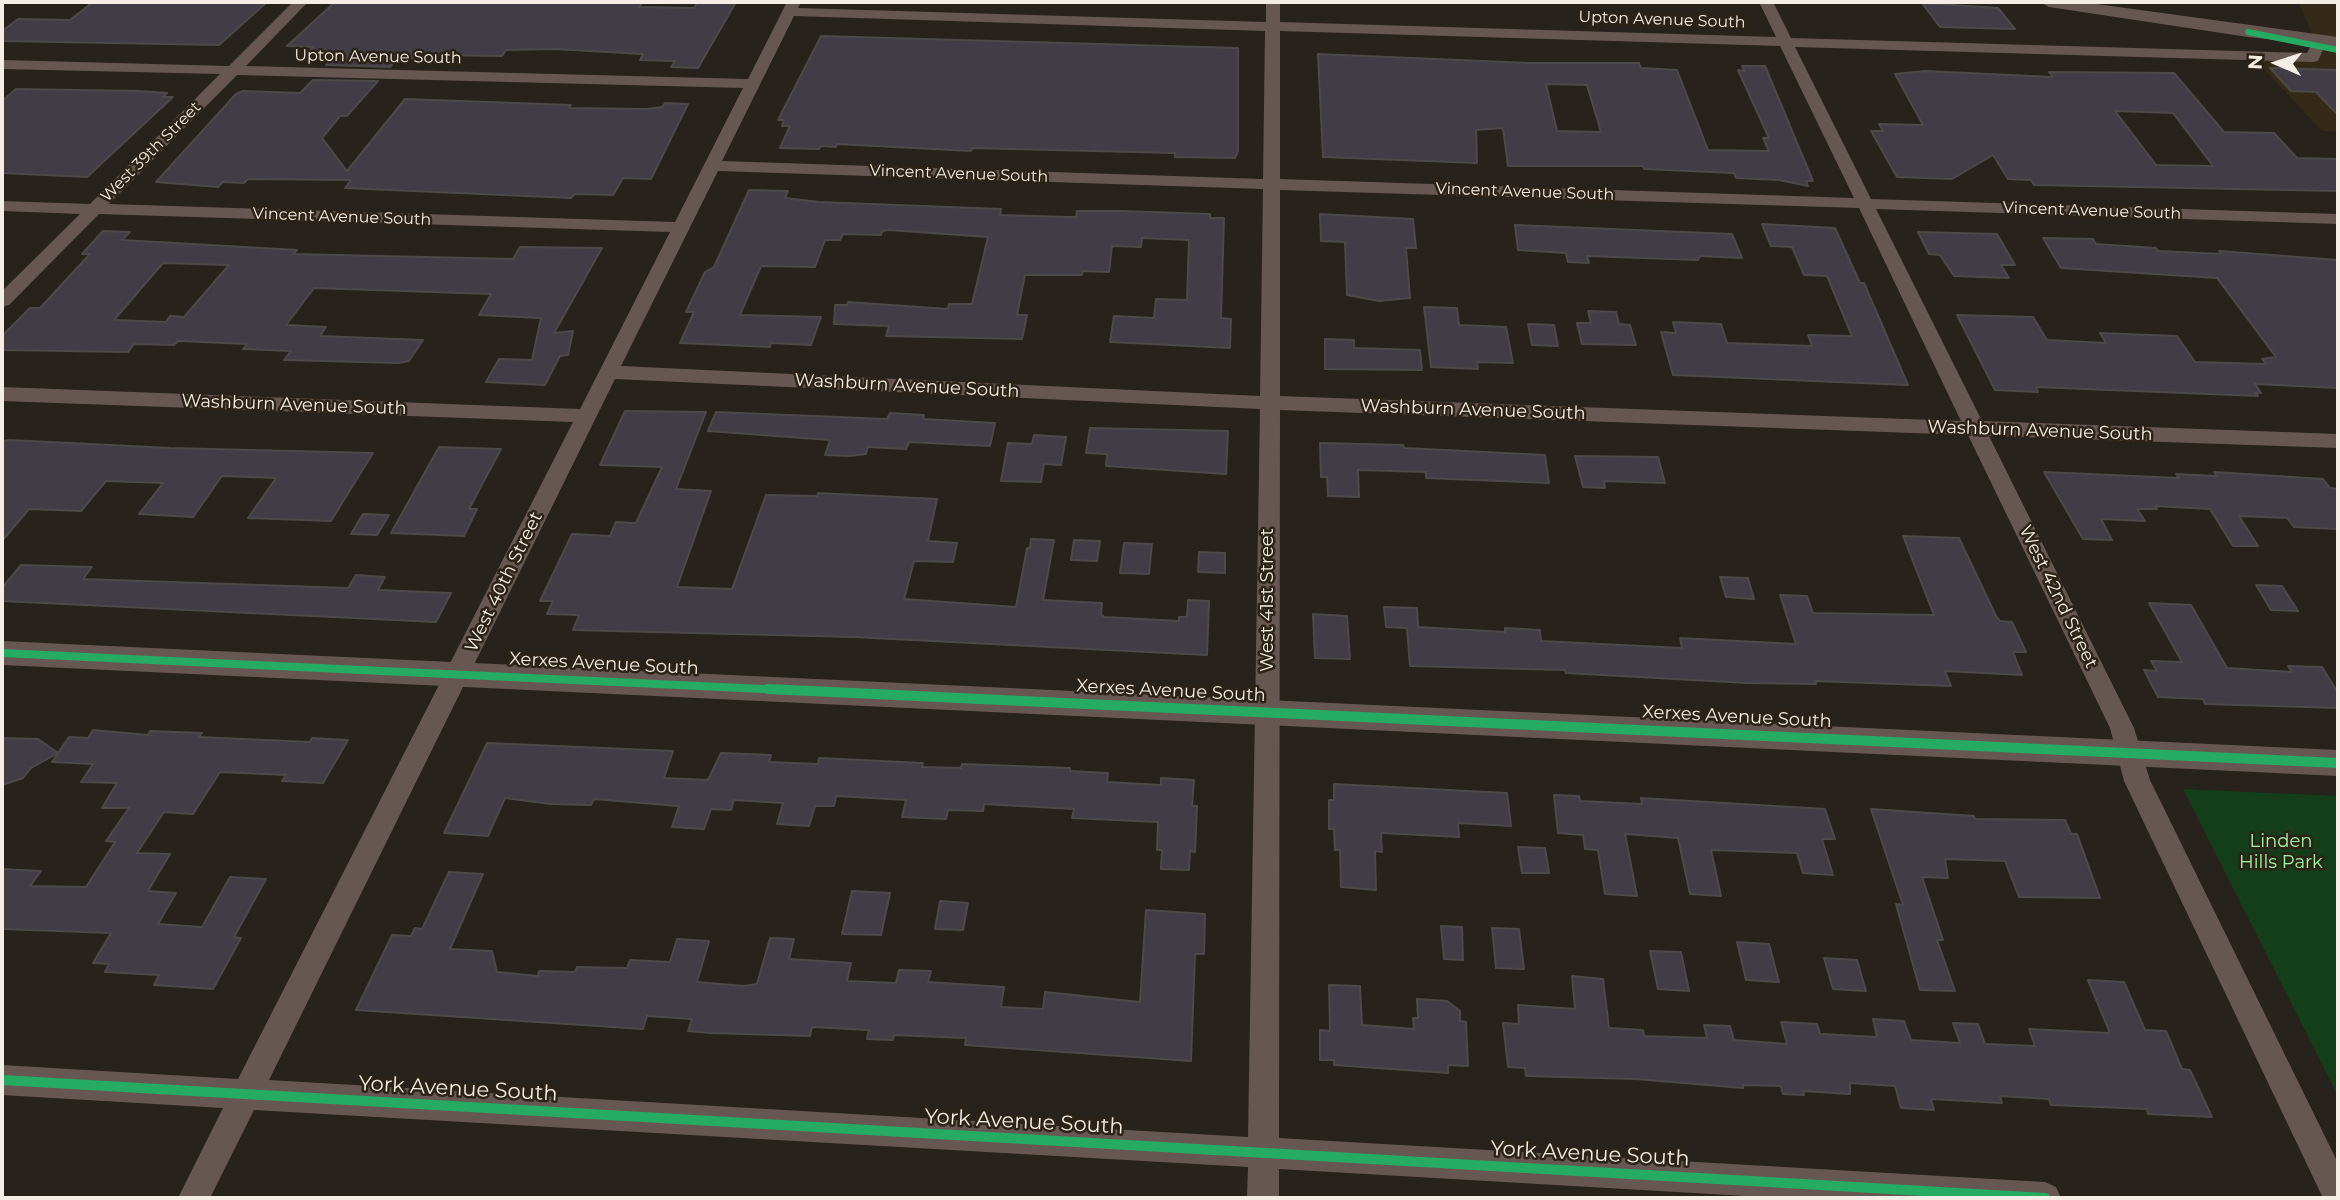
<!DOCTYPE html>
<html>
<head>
<meta charset="utf-8">
<style>
  body { margin:0 }
  #map { position:relative; width:2340px; height:1200px; overflow:hidden; background:#27221b; font-family:Montserrat,sans-serif }
  canvas { display:block }
  .frame { position:absolute; inset:0; border:4px solid #f4eee6; pointer-events:none }
  .north { position:absolute; left:2242px; top:28px; width:70px; height:70px; -webkit-text-stroke:5px #2c2316; paint-order:stroke; rotate:273deg; font-size:19px; font-weight:700; line-height:28px; text-align:center; color:#f4eee6 }
  .north::after { content:''; display:block; margin:auto; width:24px; height:32px; background:#f4eee6; clip-path:polygon(50% 0,100% 100%,50% 72%,0 100%) }
</style>
</head>
<body>
<div id="map">
<canvas width="2340" height="1200"></canvas>
<div class="frame"></div>
<div class="north">N</div>
</div>
<script>
const ctx = document.querySelector('canvas').getContext('2d');
ctx.lineJoin = 'round';
function fillPath(path, color) {
  ctx.fillStyle = color;
  ctx.fill(path, 'evenodd');
}
function strokePath(path, color, width, dash) {
  ctx.strokeStyle = color;
  ctx.lineWidth = width;
  ctx.lineCap = dash ? 'butt' : 'round';
  ctx.setLineDash(dash || []);
  ctx.stroke(path);
}
function drawText(font, color, halo, rows, align = 'center') {
  ctx.font = font + ' Montserrat,sans-serif';
  ctx.lineWidth = 5;
  ctx.setLineDash([]);
  ctx.textBaseline = 'middle';
  ctx.strokeStyle = halo;
  ctx.fillStyle = color;
  for (const [text, x, y, turn = 0] of rows) {
    ctx.save();
    ctx.translate(x, y);
    ctx.rotate((+turn || 0) * Math.PI / 180);
    ctx.textAlign = isNaN(turn) ? turn : align;
    if (halo) ctx.strokeText(text, 0, 0);
    ctx.fillText(text, 0, 0);
    ctx.restore();
  }
}
fillPath(new Path2D(`
  M2298,2H2338V132L2322,131L2261,66L2264,64L2257,56L2313,58L2314,38Z`), '#352918');
fillPath(new Path2D(`
  M2183,789L2338,796V1096Z`), '#143d1a');
const building = new Path2D(`
  M93,2H267L219,45L2,41V31L18,19L70,20Z
  M335,2H643L639,7L694,8L698,2H736L698,68L671,67L675,61L640,60L643,54L554,49L506,50L502,56L428,55L425,58L397,59L390,67L326,65L337,54L307,53L313,47L287,46Z
  M1922,3L1998,8L2015,29L1940,27Z
  M821,36L1238,48V151L1235,158L1175,157V153L972,148L971,151L837,144L836,147L821,146L819,149L780,148L790,126H782L784,120H778Z
  M1318,54L1529,63H1639L1641,68L1677,70L1708,150L1769,151L1763,138H1769L1738,70L1745,71L1742,66H1765L1813,181H1806L1808,186L1779,180L1736,178L1734,173L1644,169L1643,166H1508L1503,128L1476,130L1477,163L1323,157ZM1546,84L1587,85L1601,132L1557,131Z
  M2270,68L2338,70V115L2316,92L2291,91Z
  M1925,71L2053,77L2049,72L2174,73L2224,132L2274,133L2297,158L2338,159V191L2034,185L2031,180L2008,179L1993,155L1952,179L1897,177L1871,131H1883L1879,124L1923,125L1895,74ZM2115,111L2173,113L2213,166L2156,165Z
  M313,80L378,81L347,116H340L322,138L347,171L405,99L571,105L569,108L647,109L662,107L665,103L688,104L651,179L623,178L613,195L575,194L571,198L345,188L351,180L248,179L244,183L223,182L218,187L156,182L236,94L243,91L300,93Z
  M16,89L139,91L167,93L163,97H173L87,177L2,173V101Z
  M749,190L788,191L785,198L819,202L1001,209L1000,215L1068,217H1076L1077,211H1121L1210,214V218H1224L1221,318L1231,319L1230,348L1110,342L1114,316L1154,318L1156,299L1187,300L1189,240L1142,238L1141,247L1112,246L1109,272L1082,271V275H1025L1017,315H1027L1022,339L886,336L889,326L834,324L835,305H847L848,302L948,309L949,304H972L988,237L889,230L882,231L881,235L843,234L840,240H825L815,267L761,266L740,315L821,317L811,345L771,343L770,347L680,343L694,312H686L705,272L714,267Z
  M1320,214L1413,219L1416,248H1406L1410,298L1379,301L1347,295L1345,242L1321,241Z
  M1762,224L1835,228L1860,283H1864L1908,385L1673,375L1661,332L1676,333L1673,322L1721,324L1727,343L1812,346L1808,335L1852,336L1827,276L1804,275L1792,247L1771,246Z
  M1515,225L1732,234L1742,258L1700,256L1698,260L1587,256L1589,263L1568,262L1566,253L1518,250Z
  M103,231L130,232L122,240L297,250L293,254L513,259L520,247L602,248L554,333L573,331L568,355L560,356L545,385L486,382L499,359L532,360L541,318L479,315L491,294L314,288L286,325L326,327L320,336L423,340L409,361L399,363L284,360L291,351L243,349L247,344L178,341L174,345L134,344L128,352L2,350V336L30,308H40L90,254H82ZM163,263L229,265L184,317L170,316L166,322L114,320Z
  M1918,232L1997,234L2015,265H2001L2009,278L1954,276L1940,255L1929,254Z
  M2043,238L2093,239L2096,244L2156,248L2158,251L2221,254L2219,251L2338,260V388L2255,384L2261,393H2255L2258,396L2036,387L2038,392L1995,390L1957,315L2033,317L2047,340L2106,343L2100,333L2177,336L2195,362L2266,364L2262,359L2276,357L2217,278L2061,268Z
  M1424,307L1457,308L1459,325L1506,327L1513,363L1477,362L1478,369L1431,367Z
  M1588,311L1616,312L1619,324L1630,325L1636,345L1582,344L1577,323H1591Z
  M1528,324L1554,325L1558,346L1532,345Z
  M1325,339L1354,340V348L1420,350L1422,370L1325,369Z
  M625,411L706,412L676,489L711,491L677,587L732,589L766,495L817,496L818,493L937,499L928,541L957,543L953,562L914,561L904,599L1016,607L1027,548H1030L1031,539L1054,540L1043,600L1102,603L1101,614L1104,617L1179,621V617H1187L1188,600L1209,601L1207,655L853,637L573,630L579,615L547,614L553,601H540L572,534L610,536L616,522L636,523L662,467L600,465Z
  M716,412L887,419L890,413L924,415L923,419L995,423L990,446L909,442L906,449L868,447L866,454L850,456L825,455L830,440L708,431Z
  M1090,428L1228,431L1226,474L1106,466L1107,454L1086,453Z
  M1034,435L1066,437L1061,465L1044,464L1041,482L1001,481L1008,443L1032,444Z
  M10,440L170,448L373,453L331,521L248,518L276,478L222,476L193,517L139,514L163,483L106,481L81,511L29,509L2,541V441Z
  M1320,443L1403,445L1404,448L1545,455L1549,483L1426,478V472L1358,470L1359,497L1328,496L1327,477H1321Z
  M439,447L501,449L469,509H477L464,536L391,533Z
  M1575,456L1658,457L1665,483L1604,481L1605,488L1583,487Z
  M2044,472L2179,478L2176,474L2217,476L2214,472L2323,479L2330,488L2338,489V529L2294,527L2287,518L2239,516L2258,546H2233L2210,509L2155,506L2157,509H2137L2145,521L2101,519L2112,540L2083,539Z
  M363,514L389,515L377,535L351,534Z
  M1903,536L1959,538L1996,616L2000,621L2012,622L2026,652H2013L2022,675L1945,671L1951,686L1815,681L1816,684L1747,683L1566,673L1565,670L1410,666L1407,628L1386,627L1384,607L1417,608L1418,627L1505,632V628L1540,630L1541,641L1682,648L1680,638L1796,644L1780,595L1807,596L1813,613L1934,615Z
  M1074,540L1100,541L1097,561L1071,560Z
  M1124,543L1152,544L1149,574L1120,573Z
  M1199,552L1225,553V573L1198,572Z
  M21,565L92,567L83,579L348,588L356,575L385,577L378,590L451,593L436,622L2,601V588Z
  M1720,577L1748,578L1754,599L1726,597Z
  M2256,585L2282,586L2298,611L2271,610Z
  M2149,603L2191,605L2227,668L2292,672L2288,666L2322,667L2338,693V708L2205,704L2203,699L2158,697L2144,670L2157,671L2151,661L2182,662Z
  M1313,614L1347,616L1350,659L1315,658Z
  M93,730L148,735L150,731L202,733L199,737L310,742L312,738L348,740L323,783L282,781L286,775L220,772L193,814L164,812L137,853L170,854L148,891L176,893L158,924L202,927L230,877L266,879L234,937L241,938L213,989L154,985L159,975L105,972L109,964L93,963L111,933L2,929V869L41,871L30,886L86,887L115,842L106,841L129,808H102L117,783L81,782L93,764L52,762L69,737L88,738Z
  M2,738L38,739L58,753L31,768L23,778L2,785Z
  M487,743L673,751L664,778L708,780L721,753L771,755L769,762L818,764L819,758L923,763L922,767L961,768L962,764L1070,768V771L1108,773L1107,782L1161,785V778L1194,780L1192,806H1197L1195,852L1190,851L1189,870L1161,869L1162,850H1157L1158,822L1072,818L1074,809L984,804L983,811L948,810L946,819L902,817L906,800L836,796L834,806H815L809,826L777,824L783,803L734,800L731,810L711,809L704,829L672,827L679,806L594,799L591,805L551,804L505,798L488,836L444,833Z
  M1334,784L1507,793L1511,826L1458,823L1459,837L1381,833L1382,852L1375,851L1376,890L1341,887L1340,850H1335L1334,829H1329V800H1334Z
  M1554,795L1579,796L1580,801L1642,804L1641,798L1825,809L1835,839H1822L1833,875L1803,873L1797,853L1711,850L1721,896L1690,894L1678,838L1625,834L1637,896L1605,894L1598,850L1585,849L1583,835L1558,833Z
  M1871,809L1974,816L1975,819L2065,820L2071,834H2077L2100,898L2019,897L2005,861L1945,859L1948,878L1922,877L1943,940H1937L1955,991L1920,990L1896,904L1903,905Z
  M1518,847L1545,848L1549,873H1522Z
  M449,872L483,874L450,949L492,951L497,972L538,976L539,971L575,972L577,967L627,968L630,960L670,962L677,939L709,941L697,982L744,986L757,984L770,938L794,939L789,959L851,963L847,981L896,983L899,970L931,971L928,982L1004,987L1001,1007L1043,1009L1045,992L1140,1002L1146,910L1205,914L1204,954H1195L1191,1061L965,1045L966,1038L894,1035L893,1040L867,1039L869,1030L812,1027L810,1036L710,1033L688,1031L692,1019L647,1016L643,1029L356,1010L392,935L411,936L415,928L422,929Z
  M852,891L890,893L881,935L842,934Z
  M940,901L968,903L963,930L935,929Z
  M1441,926L1462,927L1463,960L1444,959Z
  M1492,928L1519,929L1524,969L1496,968Z
  M1737,942L1769,944L1779,982L1746,980Z
  M1650,951L1681,952L1689,991L1658,989Z
  M1824,958L1857,960L1866,991L1833,989Z
  M1572,976L1603,979L1609,1028L1643,1030L1644,1036L1707,1038L1704,1025L1730,1026L1734,1040L1787,1044L1781,1022L1817,1024L1820,1034L1877,1037L1873,1019L1904,1021L1911,1040L1960,1043L1953,1023L1978,1024L1985,1044L2035,1046L2029,1029L2110,1033L2088,980L2124,982L2145,1030L2166,1031L2182,1069L2190,1070L2212,1117L2148,1114L2147,1109L2051,1105L2049,1099L2000,1096L2002,1103L1931,1099L1934,1110L1901,1108L1895,1086L1850,1083V1094L1803,1091L1804,1095L1783,1094L1781,1086L1743,1085V1088L1636,1079L1526,1076L1525,1068L1508,1067L1503,1023L1519,1024L1518,1005L1575,1009Z
  M1329,985L1360,986L1362,1025L1414,1029L1413,1018H1418L1417,999L1447,1001L1460,1011V1021L1466,1022L1468,1066L1448,1065V1073L1334,1065V1060H1320V1030L1330,1031Z`);
fillPath(building, '#413c45');
strokePath(building, '#4c4a49', 2);
fillPath(new Path2D(`
  M293,2H308L246,66L748,79L787,2H801L798,8L1266,22V2H1280V22L1776,37L1759,2H1773L1791,38L2307,53L2312,44H2322L2324,47L2318,61L2313,62L1795,47L1871,199L2338,214V224L1876,209L1982,421L2338,434V448L1989,436L2134,728L2150,780L2338,1163V1198H2323L2124,781L2110,728L1968,435L1280,410L1279,1138L2045,1182L2056,1187L2061,1198H1780L1279,1169V1198H1247L1248,1167L254,1110L210,1198H178L223,1108L2,1095V1065L238,1079L573,422L2,401V387L580,409L670,232L99,214L9,305L2,307V291L80,214L2,211V201L90,204L220,74L2,69V60L229,66ZM794,16L1265,31L1263,179L722,161ZM1280,31L1780,46L1854,198L1280,179ZM237,75L743,88L675,222L109,204ZM718,171L1263,189L1260,396L621,366ZM1280,190L1859,208L1961,421L1280,396ZM615,379L1260,409L1248,1137L269,1080Z`), '#675752');
fillPath(new Path2D(`
  M2040,2H2082L2338,37V47L2248,37L2049,7Z
  M2,641L2338,750V776L2,665Z`), '#675752');
strokePath(new Path2D(`
  M2248,32L2338,50`), '#26ab63', 6);
strokePath(new Path2D(`
  M2,653L805,691`), '#26ab63', 8);
strokePath(new Path2D(`
  M768,689L2338,763
  M2,1080L2045,1198`), '#26ab63', 10);
drawText('16px', '#f4eee6', '#2c2316', [
  ["Upton Avenue South",1662,20,2],
  ["Upton Avenue South",378,57,1],
  ["West 39th Street",151,152,-45],
  ["Vincent Avenue South",959,174,2],
  ["Vincent Avenue South",1525,192,2],
  ["Vincent Avenue South",2092,211,2],
  ["Vincent Avenue South",342,217,2]
]);
drawText('18px', '#f4eee6', '#2c2316', [
  ["Washburn Avenue South",907,386,3],
  ["Washburn Avenue South",294,405,2],
  ["Washburn Avenue South",1473,410,2],
  ["Washburn Avenue South",2040,431,2],
  ["West 40th Street",504,582,-64],
  ["West 42nd Street",2058,597,64],
  ["West 41st Street",1268,600,-90],
  ["Xerxes Avenue South",604,664,3],
  ["Xerxes Avenue South",1171,691,3],
  ["Xerxes Avenue South",1737,717,3]
]);
drawText('18px', '#9cf6a5', '#2c2316', [
  ["Linden",2281,842],
  ["Hills Park",2281,863]
]);
drawText('21px', '#f4eee6', '#2c2316', [
  ["York Avenue South",458,1089,3],
  ["York Avenue South",1024,1122,3],
  ["York Avenue South",1590,1154,3]
]);
</script>
</body>
</html>
